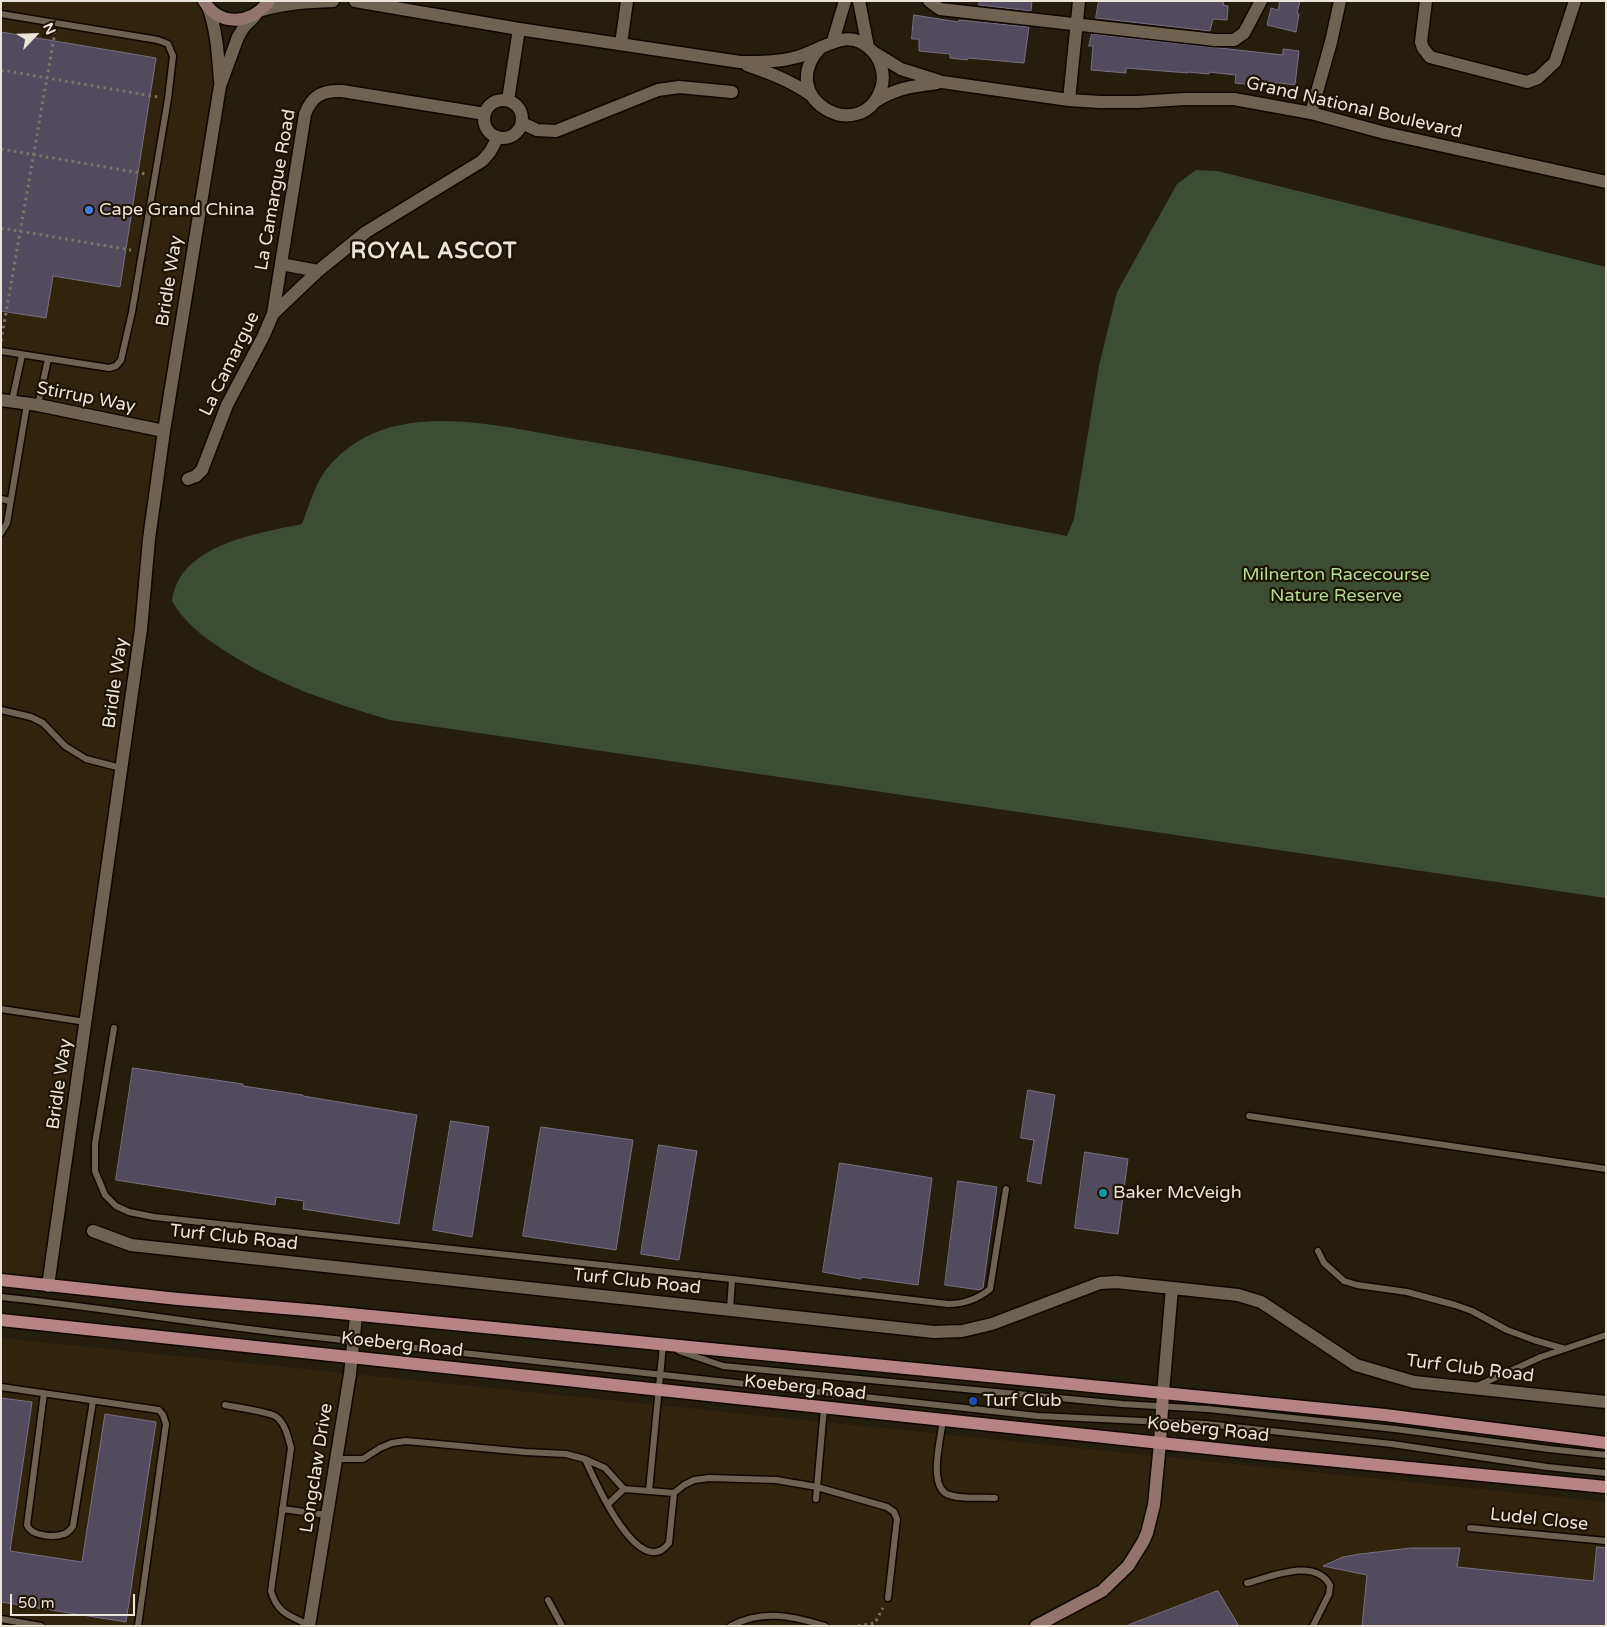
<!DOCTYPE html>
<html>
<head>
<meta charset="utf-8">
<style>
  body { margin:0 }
  #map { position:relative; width:1607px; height:1627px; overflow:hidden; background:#261e0d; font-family:"Varela Round",sans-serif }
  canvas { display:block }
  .frame { position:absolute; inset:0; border:2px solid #eae4d9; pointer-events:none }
  .north { position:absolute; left:10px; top:10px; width:50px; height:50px; -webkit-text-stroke:4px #1d1404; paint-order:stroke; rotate:66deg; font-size:14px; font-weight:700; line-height:20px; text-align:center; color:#eae4d9 }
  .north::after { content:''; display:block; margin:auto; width:18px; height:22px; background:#eae4d9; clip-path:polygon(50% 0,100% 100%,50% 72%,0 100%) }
  .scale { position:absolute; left:10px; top:1594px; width:125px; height:22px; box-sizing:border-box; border:2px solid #eae4d9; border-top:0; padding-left:6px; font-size:15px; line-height:18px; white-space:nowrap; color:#eae4d9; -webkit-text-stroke:4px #1d1404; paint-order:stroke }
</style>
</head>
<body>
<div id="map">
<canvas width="1607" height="1627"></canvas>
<div class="frame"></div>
<div class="north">N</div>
<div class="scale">50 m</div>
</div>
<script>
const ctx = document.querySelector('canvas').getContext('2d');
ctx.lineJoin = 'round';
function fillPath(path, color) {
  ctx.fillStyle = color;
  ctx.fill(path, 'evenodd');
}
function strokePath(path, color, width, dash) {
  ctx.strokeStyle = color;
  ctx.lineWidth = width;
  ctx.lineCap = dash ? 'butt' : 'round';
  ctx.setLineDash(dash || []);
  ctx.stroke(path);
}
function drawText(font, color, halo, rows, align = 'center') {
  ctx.font = font + ' "Varela Round",sans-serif';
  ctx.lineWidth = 4.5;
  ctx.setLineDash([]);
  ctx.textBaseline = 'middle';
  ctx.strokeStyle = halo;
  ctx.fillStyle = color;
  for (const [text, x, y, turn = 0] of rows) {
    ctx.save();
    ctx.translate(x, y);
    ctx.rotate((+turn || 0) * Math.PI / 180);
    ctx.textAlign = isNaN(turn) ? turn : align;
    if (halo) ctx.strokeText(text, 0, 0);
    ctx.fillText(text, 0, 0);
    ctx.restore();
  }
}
fillPath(new Path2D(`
  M1,1H204L220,86L164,431L48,1286L1,1280Z
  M1,1338L1606,1502V1626H1Z`), '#30240c');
fillPath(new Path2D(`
  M1196,170L1217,171L1606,267V898L390,720C330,702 274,684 222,649C202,636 184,622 172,601C180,544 256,534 302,524C307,511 311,498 317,485C329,459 358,437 385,429C446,409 524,431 586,441C747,468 906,506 1067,536L1074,519L1099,366L1117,292L1177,184Z`), '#3d4d31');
const building = new Path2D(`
  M980,1H1032L1031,11L979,5Z
  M1099,1H1224L1223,5L1228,6L1227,20L1213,19L1210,31L1096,18Z
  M1280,1H1300L1297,13L1299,14L1296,32L1267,25L1271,8L1278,10Z
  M914,15L958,22L959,20L1029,27L1024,63L968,58L967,60L950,58V54L919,51V39H912Z
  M1,32L156,58L120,287L53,276L46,318L1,311Z
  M1092,34L1283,55V49L1299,51L1295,85L1256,80V85L1235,83L1236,75L1209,72V74L1188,72V73L1126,68V73L1091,70L1093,46H1089Z
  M133,1068L243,1084V1086L303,1095V1096L417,1115L399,1224L303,1209L304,1201L276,1197L275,1205L116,1180Z
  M1028,1090L1055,1095L1041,1184L1027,1181L1034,1140L1021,1138Z
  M451,1121L489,1127L472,1237L433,1230Z
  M541,1127L633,1140L616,1250L523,1236Z
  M659,1145L697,1151L679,1260L641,1254Z
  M1085,1152L1128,1159L1118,1234L1075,1228Z
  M840,1163L932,1178L918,1285L861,1277V1279L823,1272Z
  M958,1181L997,1187L983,1288L980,1290L945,1285Z
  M1,1398L32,1402L10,1551L82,1562L105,1414L156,1422L126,1622L1,1602Z
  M1597,1547L1606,1548V1626H1362L1367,1575L1323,1566L1343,1557L1360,1554L1411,1548H1460L1457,1567L1593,1581Z
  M1218,1591L1239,1626H1129V1625Z`);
fillPath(building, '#524a5d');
strokePath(building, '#787083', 1);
const lane = new Path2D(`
  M1,14L158,40L168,44L173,56L168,99L132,312L121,360L116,366L109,368L1,351
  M12,401L22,355
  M38,405L48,359
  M1,499L10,501
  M1,533L7,523L27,404
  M1,710L31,717L43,723L65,746L86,759L121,768
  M1,1009L86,1022
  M114,1028L95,1144V1171L105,1195L116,1206L129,1212L154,1217L732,1279L730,1309
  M1249,1116L1606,1169
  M1318,1251L1324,1263L1344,1281L1357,1285L1407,1292L1455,1305L1472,1311L1507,1330L1534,1340L1565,1349
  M732,1279L948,1304C964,1304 978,1299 990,1289L1006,1189
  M1,1297C106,1308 211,1326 316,1337L1038,1416L1206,1424L1392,1444L1547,1467L1606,1473
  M679,1351L723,1366L1122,1404L1208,1409L1395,1429L1549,1449L1606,1455
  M1477,1386L1541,1357L1606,1335
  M1,1387L159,1410L163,1415L166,1424L138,1626
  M44,1393L27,1525C31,1536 54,1538 64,1534C68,1533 71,1529 73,1526L93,1401
  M225,1405C235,1407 268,1412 275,1416C285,1422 288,1437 291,1448L271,1591C277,1613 290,1616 309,1625
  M943,1420C941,1437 929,1481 945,1493C955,1500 983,1497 995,1498
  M336,1459H363L380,1448L392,1443L406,1441L525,1452L566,1454L585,1459L605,1468L624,1489L674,1493L684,1485L694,1480L709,1478L776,1480L817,1487L887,1507L894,1512L897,1519L888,1598
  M585,1459C594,1479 639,1583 669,1543L674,1493
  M649,1491L663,1345L665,1346
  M816,1499L824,1408
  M608,1504L624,1489
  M282,1509L327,1515
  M1470,1528L1606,1541
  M1247,1583C1271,1577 1314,1557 1330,1585L1329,1594L1313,1626
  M548,1600L562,1626
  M1,1619L41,1626
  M731,1626C762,1609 793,1616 825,1626`);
const street = new Path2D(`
  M355,1L519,29L740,62C760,62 779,62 797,57C824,50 849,23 874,53C882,63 885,77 881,89C861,147 773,98 821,47
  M859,1L868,47
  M929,1L940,9L1215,40H1234L1244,33L1261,1
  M1426,1L1421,42L1423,48L1430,57L1527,82L1538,78L1555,62L1575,1
  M209,9C217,33 218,56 220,81
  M262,10C286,3 309,2 333,1
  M833,41L845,1
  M621,44L627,1
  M875,53L901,69L942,82L1069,100L1100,102H1137L1185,99H1234L1311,113L1385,133L1606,182
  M747,65C770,73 791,81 811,95
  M508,100L519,29
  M1069,100L1079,1
  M484 119a19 19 0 1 1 38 0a19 19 0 1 1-38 0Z
  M876,101C898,87 912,87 937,83
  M1311,113L1331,42L1340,1
  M522,123L537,130L556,131L658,90L679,87L732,92
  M281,264L318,271
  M273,314L305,114C312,96 322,90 342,91L485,114
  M1,400L38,405L164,431
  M188,479L196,476L202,470L227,405L263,337L273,314L318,271L366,232L482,161L490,152L498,137
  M93,1231L131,1245L934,1332L962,1331L992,1324L1100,1283L1116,1282L1238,1295L1261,1302L1356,1365L1414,1382L1606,1402
  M48,1286L141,629L149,539L164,431L220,86L238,37L244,27L255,16
  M1163,1393L1172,1288
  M309,1626L350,1374L356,1316`);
const secondary = new Path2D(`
  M204,1C220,28 252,24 269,1
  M1036,1626L1102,1591L1128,1566L1143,1542L1147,1533L1154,1505L1160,1443L1163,1393`);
const primary = new Path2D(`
  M1,1280L178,1299L319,1311L1163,1393L1385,1415L1606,1443
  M1,1320L1255,1453L1606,1487`);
strokePath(lane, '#0f0700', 9);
strokePath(street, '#0f0700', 15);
strokePath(secondary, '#0f0700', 15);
strokePath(primary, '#0f0700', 15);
strokePath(new Path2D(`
  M1,70L158,97
  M1,149L146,174
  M1,228L131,250
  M1,341L55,32
  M858,1626L875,1623L883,1608`), '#7b7465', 3, [2.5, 4]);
strokePath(lane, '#6d6350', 6);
strokePath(street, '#6d6350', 12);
strokePath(secondary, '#92746b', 12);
strokePath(primary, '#b78485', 12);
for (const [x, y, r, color] of [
  [89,210,5,"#3f7fe0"],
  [1103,1193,5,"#0f9aa8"],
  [973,1401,5,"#1a4fb4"]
]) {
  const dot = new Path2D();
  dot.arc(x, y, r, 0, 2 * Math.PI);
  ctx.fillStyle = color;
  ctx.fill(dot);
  strokePath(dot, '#1d1404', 2);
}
drawText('18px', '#eae4d9', '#1d1404', [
  ["Grand National Boulevard",1354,108,13],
  ["La Camargue Road",276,190,-80],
  ["Bridle Way",170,281,-81],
  ["La Camargue",230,364,-64],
  ["Stirrup Way",86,398,11],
  ["Bridle Way",116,683,-82],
  ["Bridle Way",60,1084,-82],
  ["Turf Club Road",234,1238,6],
  ["Turf Club Road",637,1282,6],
  ["Koeberg Road",402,1345,6],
  ["Turf Club Road",1470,1369,7],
  ["Koeberg Road",805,1388,6],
  ["Koeberg Road",1208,1430,6],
  ["Longclaw Drive",317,1468,-81],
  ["Ludel Close",1539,1520,6]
]);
drawText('18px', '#eae4d9', '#1d1404', [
  ["Cape Grand China",99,210],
  ["Baker McVeigh",1113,1193],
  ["Turf Club",983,1401]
], 'left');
drawText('18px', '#b3dd92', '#1d1404', [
  ["Milnerton Racecourse",1336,575],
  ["Nature Reserve",1336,596]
]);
ctx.letterSpacing = '1px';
drawText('bold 22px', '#eae4d9', '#1d1404', [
  ["ROYAL ASCOT",434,252]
]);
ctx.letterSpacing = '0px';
</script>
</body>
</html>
